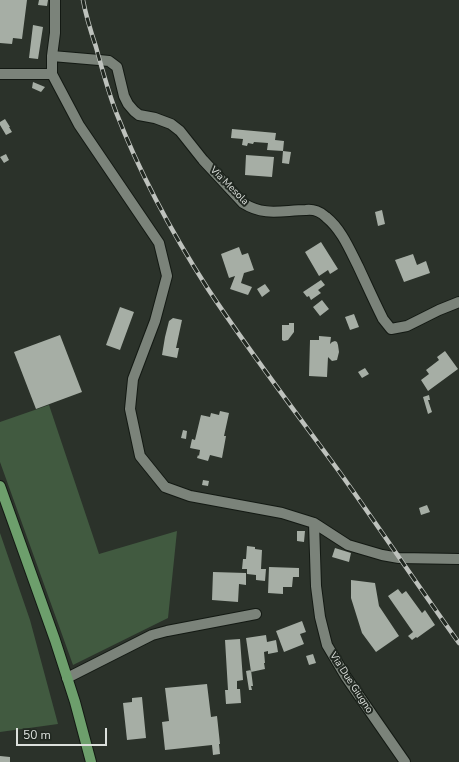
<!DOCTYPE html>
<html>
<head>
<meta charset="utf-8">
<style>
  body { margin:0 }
  #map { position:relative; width:459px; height:762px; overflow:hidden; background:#2b322a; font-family:"Nunito Sans",sans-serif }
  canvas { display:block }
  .scale { position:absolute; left:16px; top:728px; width:91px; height:18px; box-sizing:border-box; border:2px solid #dce0dc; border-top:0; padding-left:5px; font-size:12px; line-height:14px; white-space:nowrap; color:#dce0dc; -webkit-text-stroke:3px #212821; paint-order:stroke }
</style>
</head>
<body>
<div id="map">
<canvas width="459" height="762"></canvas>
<div class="scale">50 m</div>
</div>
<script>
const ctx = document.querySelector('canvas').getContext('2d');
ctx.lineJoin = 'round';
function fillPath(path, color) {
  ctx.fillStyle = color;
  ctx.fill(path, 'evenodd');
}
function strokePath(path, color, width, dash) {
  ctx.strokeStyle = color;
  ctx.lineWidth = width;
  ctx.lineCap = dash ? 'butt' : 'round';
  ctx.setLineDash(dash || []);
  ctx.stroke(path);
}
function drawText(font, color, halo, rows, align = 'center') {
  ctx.font = font + ' "Nunito Sans",sans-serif';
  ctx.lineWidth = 4;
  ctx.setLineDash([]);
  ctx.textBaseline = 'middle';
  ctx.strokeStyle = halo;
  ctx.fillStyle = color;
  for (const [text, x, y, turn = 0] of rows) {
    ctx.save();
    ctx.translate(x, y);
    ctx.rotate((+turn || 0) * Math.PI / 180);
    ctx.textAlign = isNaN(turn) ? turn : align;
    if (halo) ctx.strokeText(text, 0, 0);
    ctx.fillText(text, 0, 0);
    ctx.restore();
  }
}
fillPath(new Path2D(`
  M49,405L99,554L177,531L168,618L73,665L0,462V422Z
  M0,533L30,620L58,724L0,732Z`), '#415a40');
fillPath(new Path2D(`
  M0,0H27L22,39L13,38L12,44L0,43Z
  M39,0H48L47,6L38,5Z
  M33,25L43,27L38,59L29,58Z
  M33,82L45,87L41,92L32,88Z
  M5,119L10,127H9L12,132L6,135L0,125V122Z
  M232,129L276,133L275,140L284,141L283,151L267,150L268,143L254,142L253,144L248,143L247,146L242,145L243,139L231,138Z
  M283,151L291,152L289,164L282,163Z
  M6,154L9,160L4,163L0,157Z
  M246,155L274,157L272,177L245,175Z
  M382,210L385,224L378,226L375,212Z
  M321,242L338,269L330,274L328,270L319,276L305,252Z
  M239,247L242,255L248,253L254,270L244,273L241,283L252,287L248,295L230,289L235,276L229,278L221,254Z
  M413,254L417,265L426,261L430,273L404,282L395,260Z
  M321,280L325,285L318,290L321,293L311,300L309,296L307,297L303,292Z
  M265,284L270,291L262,297L257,289Z
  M322,300L329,309L320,316L313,307Z
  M120,307L134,312L120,350L106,345Z
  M354,314L359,327L350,330L345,317Z
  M173,318L182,320L176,348H179L177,358L162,355L165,337L169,321Z
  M289,323H294V332L288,340L284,341L282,340V325H289Z
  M60,335L82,392L36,409L14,352Z
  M319,336L331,337L330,344L332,342L335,341L337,342L338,345L339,352L337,360L332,361L328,357L327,377L309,376L310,340H319Z
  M445,351L458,369L428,391L421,380L429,374L426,370L439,360L437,357Z
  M365,368L369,374L362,378L358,372Z
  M429,395L430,400H428L432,412L428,414L423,397Z
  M220,411L229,413L224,436H226L222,458L210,455L208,461L197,458L198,455L199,456L200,450L190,448L192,439L195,440L201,415L210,417L211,413L219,415Z
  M183,430L187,431L186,439L181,438Z
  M203,480L209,481L208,486L202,485Z
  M427,505L430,512L421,515L419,508Z
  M297,531H305L304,542L297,541Z
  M247,546L255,547V549L262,550L261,569H266L265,581L256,580V575L247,574V569H242L243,559H246Z
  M335,548L351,553L349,562L332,557Z
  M269,567L299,568V577H293L292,587H283V594L268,593Z
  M213,572L246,573V585L239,584L238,602L212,600Z
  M351,580L375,583L379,606L399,636L376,652L362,633L351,598Z
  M398,589L402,594L406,591L422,613L425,610L435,625L417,638L416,637L412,640L408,636L413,632L388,596Z
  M302,621L306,632L300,634L304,644L284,652L276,631Z
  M266,635L267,642L276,640L278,652L268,654V651L264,652L265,663H264L265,669L251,672L246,638Z
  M240,639L243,680L237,681V689H240L241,703L226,704L225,690H228L225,640Z
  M313,654L316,663L309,665L306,656Z
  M251,670L253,686H251L252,690H249L246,671Z
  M207,684L211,717L217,716L220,744H219L220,754L213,755L212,745L165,750L162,722L169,721L165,688Z
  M142,697L146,738L127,740L123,703L132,702V698Z
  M0,756L10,757V762H0Z`), '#a6aea5');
const minor = new Path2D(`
  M55,0V33L52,56V74L79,125L159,243L167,276L155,321L133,379L130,409L140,456L165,487L190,496L282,513L314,523L348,545L382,555L399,558L459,559
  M52,56L99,60L109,61L117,67L124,96L128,104L134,111L139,115L155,118L171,124L180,131L203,160L243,203C265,217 283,210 306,210C313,209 321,212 326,217C341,229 349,248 358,266C366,283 374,301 383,319L391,329L407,326L439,310L459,302
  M0,74H52
  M314,523L316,586L320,617L327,645L346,677L405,762
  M67,678L152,635L167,631L256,614`);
const major = new Path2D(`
  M0,486L55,640L75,702L91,762`);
strokePath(minor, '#131913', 12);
strokePath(major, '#131913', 12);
strokePath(minor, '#7b837a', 10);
strokePath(major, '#6d9f6c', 10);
const rail = new Path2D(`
  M83,0C86,16 91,32 96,47C102,69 108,91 116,112C140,174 172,233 208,289C249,351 294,410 338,470C379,527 418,586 459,643`);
strokePath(rail, '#bec2bd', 4.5);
strokePath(rail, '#212821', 3, [9]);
drawText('10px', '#dce0dc', '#212821', [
  ["Via Mesola",229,186,45],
  ["Via Due Giugno",351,683,57]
]);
</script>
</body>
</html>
